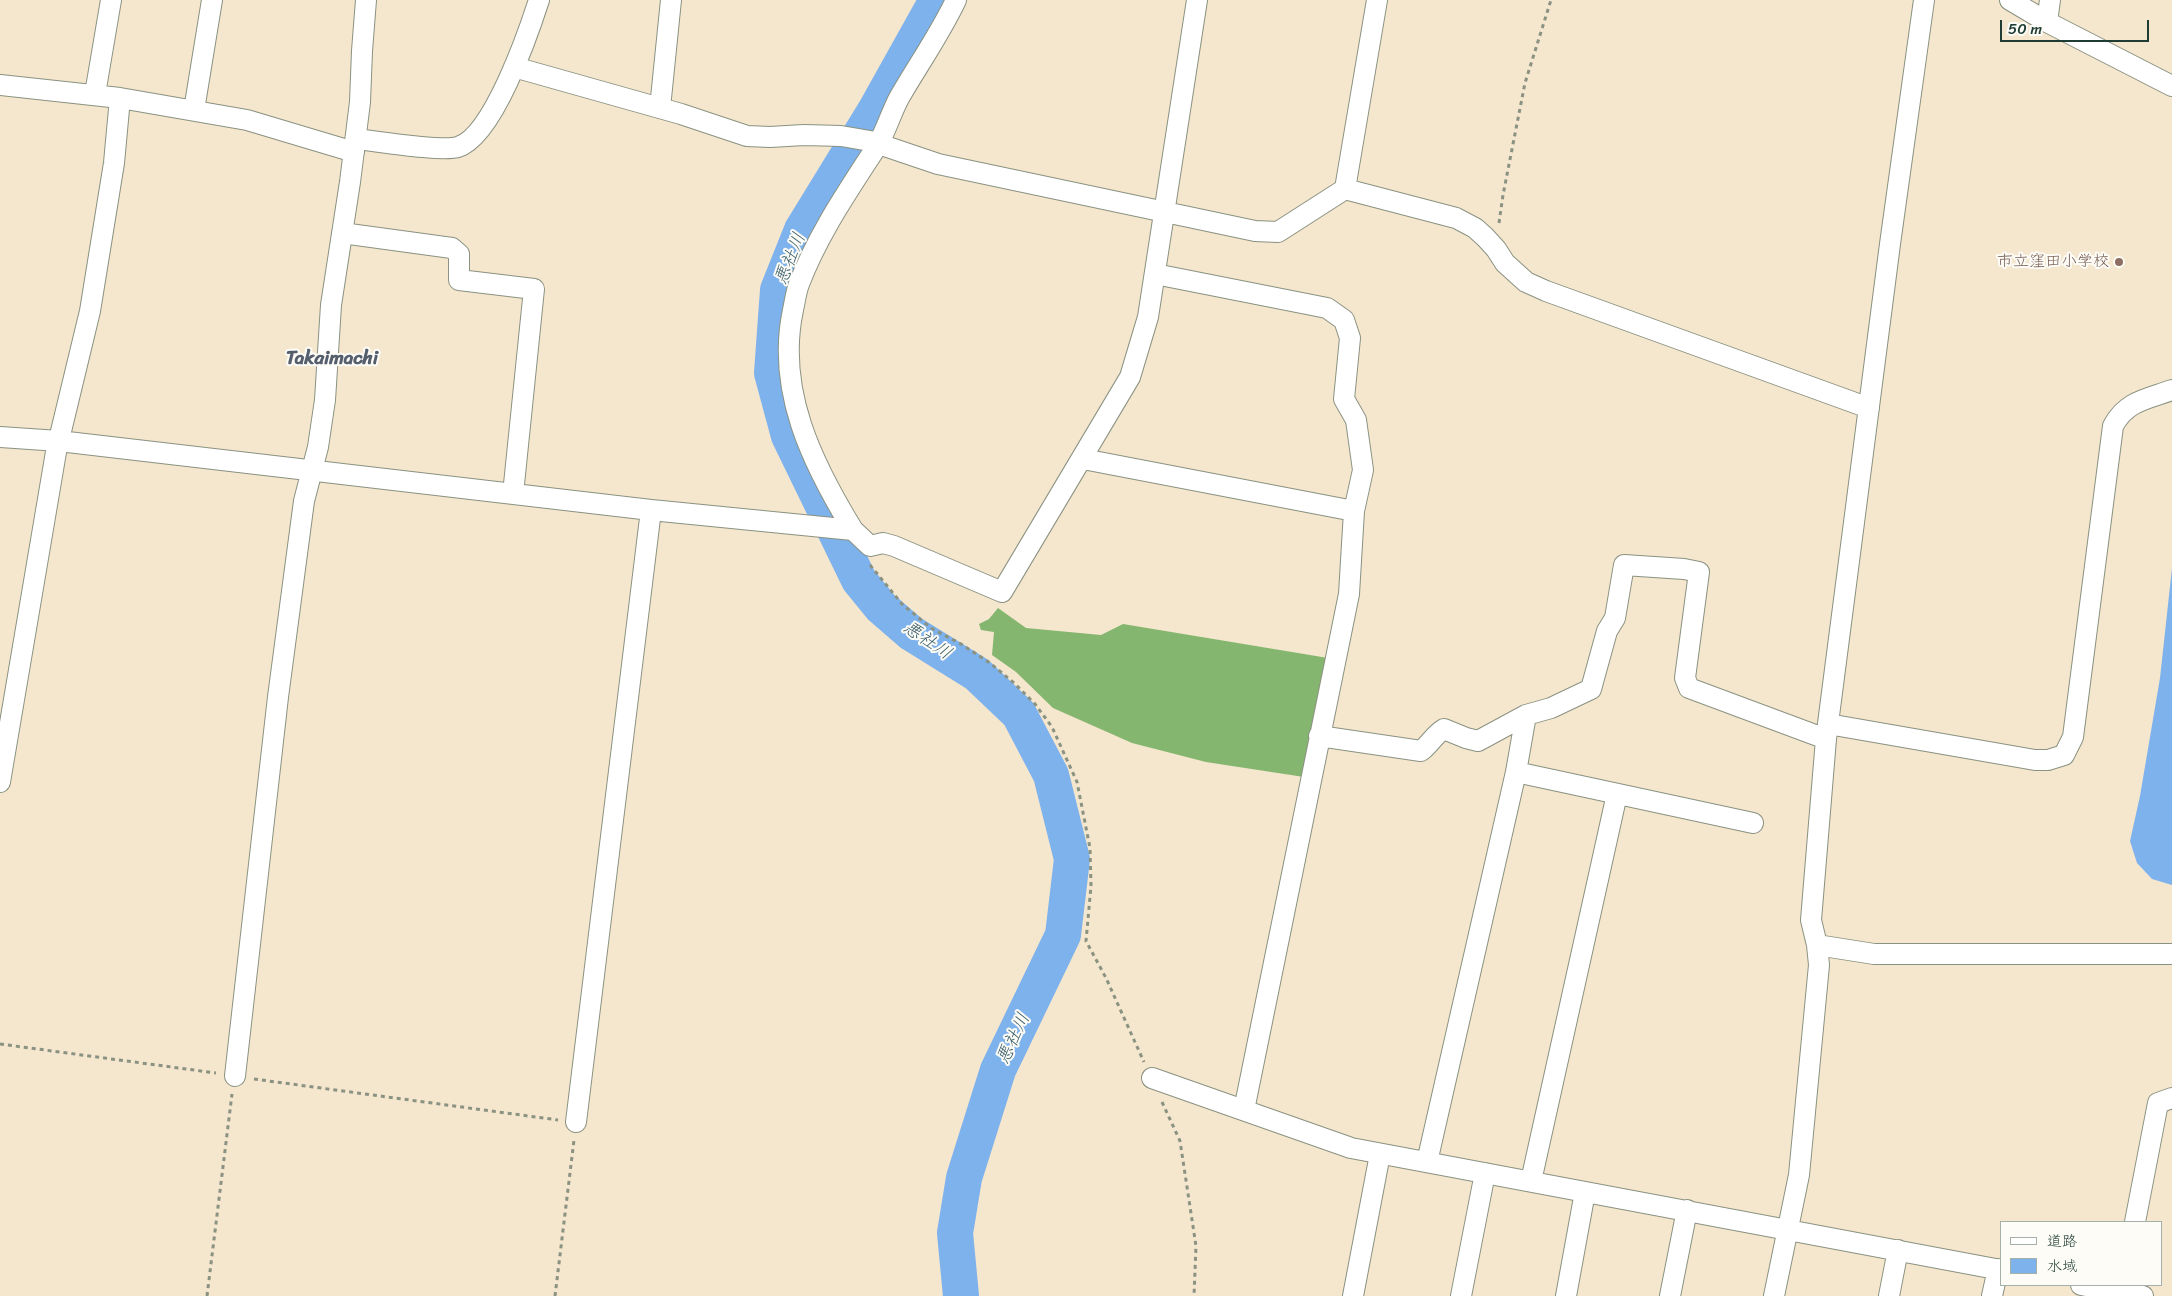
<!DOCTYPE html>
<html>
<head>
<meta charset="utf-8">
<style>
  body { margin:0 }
  #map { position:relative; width:2172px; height:1296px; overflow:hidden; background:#f5e6ce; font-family:Sriracha,"Klee One",sans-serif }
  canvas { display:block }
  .legend { position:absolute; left:2000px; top:1221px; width:162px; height:65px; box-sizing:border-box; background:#fdfcf7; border:1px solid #a4b0a9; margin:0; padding:6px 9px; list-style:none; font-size:15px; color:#1f3d34 }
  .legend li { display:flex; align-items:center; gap:10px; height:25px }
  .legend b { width:25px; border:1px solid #a4b0a9 }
  .scale { position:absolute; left:2000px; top:20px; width:149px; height:22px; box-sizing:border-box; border:2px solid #1f3d34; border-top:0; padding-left:6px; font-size:15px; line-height:18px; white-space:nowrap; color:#1f3d34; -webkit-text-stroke:4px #fdfcf7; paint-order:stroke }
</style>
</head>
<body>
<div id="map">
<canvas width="2172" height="1296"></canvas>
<ul class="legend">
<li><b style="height:6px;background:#fff"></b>道路</li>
<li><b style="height:14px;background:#7eb2ec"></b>水域</li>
</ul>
<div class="scale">50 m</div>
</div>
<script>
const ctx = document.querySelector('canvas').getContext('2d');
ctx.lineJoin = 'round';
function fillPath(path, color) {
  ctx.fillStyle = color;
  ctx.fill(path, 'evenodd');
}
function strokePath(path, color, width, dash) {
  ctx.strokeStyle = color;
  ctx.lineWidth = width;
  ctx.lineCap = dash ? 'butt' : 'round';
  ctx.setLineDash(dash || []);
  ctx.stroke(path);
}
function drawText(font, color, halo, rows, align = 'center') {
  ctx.font = font + ' Sriracha,"Klee One",sans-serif';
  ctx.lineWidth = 4;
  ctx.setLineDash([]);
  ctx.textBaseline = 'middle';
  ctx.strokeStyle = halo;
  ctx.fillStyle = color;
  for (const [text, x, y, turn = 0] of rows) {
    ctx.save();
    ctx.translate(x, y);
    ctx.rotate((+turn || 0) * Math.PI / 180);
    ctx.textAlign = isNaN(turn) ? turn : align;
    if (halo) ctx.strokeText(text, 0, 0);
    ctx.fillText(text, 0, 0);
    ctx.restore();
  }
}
fillPath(new Path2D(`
  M998,608L1026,628L1101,635L1123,624L1328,658L1304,777L1206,762L1132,743L1053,708L1016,672L992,655L994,632L981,630L979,624L989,619Z`), '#84b66f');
fillPath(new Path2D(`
  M2172,568V885L2152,879L2137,863L2130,841L2140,796L2160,678Z`), '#7eb2ec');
strokePath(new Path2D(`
  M937,0L875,111L802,230L778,290L772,373L789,436L859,580L881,607L911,633L977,674L1019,714L1051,775L1072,859L1063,935L998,1070L964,1178L955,1233L961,1296`), '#7eb2ec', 36);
const minor = new Path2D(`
  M2010,0L2047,22L2172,86
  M2047,22L2050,0
  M514,67L681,114L747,136L770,137L804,135L841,136L870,141L938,164L1255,231L1278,232L1345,189L1456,218L1475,228L1485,237L1496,249L1505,263L1526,282L1546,291L1869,408
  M0,85L120,98L247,120L354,152
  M95,94L111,0
  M660,108L671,0
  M194,110L212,0
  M356,139C376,141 442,152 458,147C493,136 528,34 539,0
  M1345,189L1377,0
  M342,233L452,248L459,254V280L534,289L513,494
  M1155,274L1327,308L1344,320L1350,338L1344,399L1356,420L1363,470L1354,511L1349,594L1244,1110
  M0,437L59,441L651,510L853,530L870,546L883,543L894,546L1002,592L1130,377L1148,317L1197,0
  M1083,459L1354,511
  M853,530C812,463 776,390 793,310C795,301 796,292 799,284C818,234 848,191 877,146C886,131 891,113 899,98C918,65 940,34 956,0
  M1828,724L2035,760H2048L2064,755L2073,737L2113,426C2126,401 2147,399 2172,390
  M1319,736L1421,751C1431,743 1434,735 1444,729L1466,738L1478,741L1526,715L1551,708L1591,689L1607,631L1615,618L1624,565L1684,569L1699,572L1685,678L1689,688L1826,739
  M1516,772L1526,715
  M0,782L56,452L90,311L114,163L120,98
  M1817,945L1874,954H2172
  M235,1076L278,697L304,501L318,447L325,400L331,305L350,182L360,102L362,51L366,0
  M1152,1078L1351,1148L2001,1270
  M576,1122L651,510
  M1427,1162L1516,772L1753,823
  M1531,1181L1617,794
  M2135,1222L2158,1103L2172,1098
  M2081,1285L2143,1296
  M1353,1296L1380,1154
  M1461,1296L1485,1173
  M1566,1296L1585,1192
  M1670,1296L1687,1210
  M1774,1296L1799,1175L1819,965L1817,945L1811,920L1826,739L1890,244L1924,0
  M1889,1296L1898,1250
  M1992,1296L1998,1269`);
strokePath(minor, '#8a9281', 22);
strokePath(new Path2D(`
  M1499,223L1503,195L1525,83L1551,0
  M870,565L902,604L931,628L961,644L990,663L1014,683L1035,704L1052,727L1077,782L1090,848L1091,886L1086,941L1106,978L1144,1062
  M0,1044L216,1073
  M254,1079L558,1120
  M1162,1102L1180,1141L1196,1246L1194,1296
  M207,1296L232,1094
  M555,1296L574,1140`), '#8a9281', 3, [4, 4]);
strokePath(minor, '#fff', 20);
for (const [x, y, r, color] of [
  [2119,262,5,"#8d6e63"]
]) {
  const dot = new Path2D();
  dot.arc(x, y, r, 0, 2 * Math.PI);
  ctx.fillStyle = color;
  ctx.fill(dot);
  strokePath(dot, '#fdfcf7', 2);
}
drawText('16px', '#785e54', '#fdfcf7', [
  ["市立窪田小学校",2109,262]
], 'right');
drawText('italic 18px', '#3c606b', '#fdfcf7', [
  ["悪社川",791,259,-68],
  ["悪社川",927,641,34],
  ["悪社川",1014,1039,-65]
]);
drawText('bold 19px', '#555e6d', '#fdfcf7', [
  ["Takaimachi",332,359]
]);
</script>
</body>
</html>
